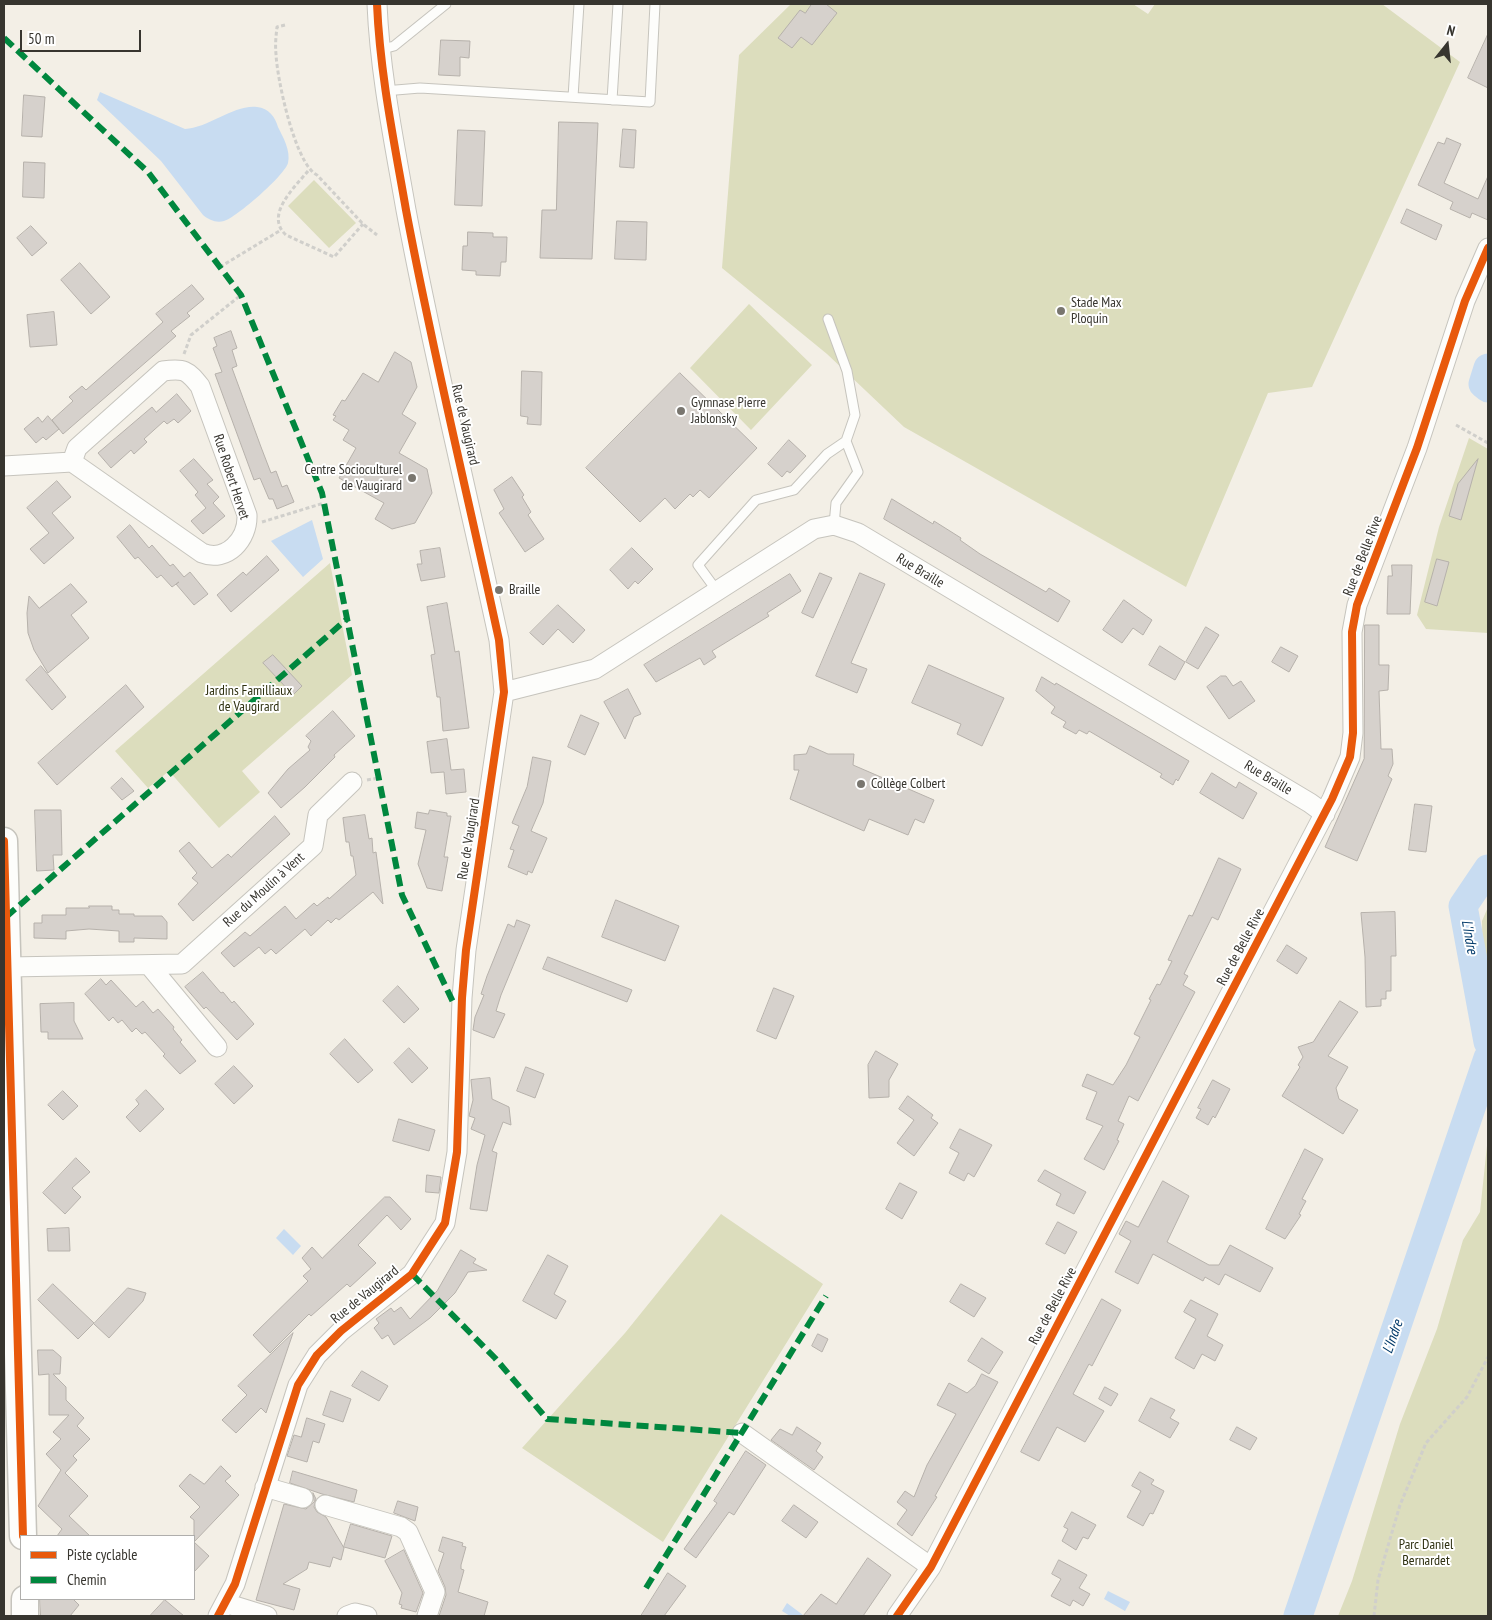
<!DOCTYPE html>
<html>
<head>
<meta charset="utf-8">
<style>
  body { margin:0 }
  #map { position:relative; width:1492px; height:1620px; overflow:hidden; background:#f3efe6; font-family:"PT Sans Narrow",sans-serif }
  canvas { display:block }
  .frame { position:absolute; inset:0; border:5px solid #37352f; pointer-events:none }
  .legend { position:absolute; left:20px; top:1535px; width:175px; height:65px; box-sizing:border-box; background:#fff; border:1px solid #afaeac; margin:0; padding:6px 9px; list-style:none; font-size:15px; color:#37352f }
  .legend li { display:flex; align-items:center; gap:10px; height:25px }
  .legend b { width:25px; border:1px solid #afaeac }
  .north { position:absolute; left:1422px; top:20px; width:50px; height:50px; -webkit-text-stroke:4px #fff; paint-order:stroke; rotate:16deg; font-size:14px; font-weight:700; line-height:20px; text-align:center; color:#37352f }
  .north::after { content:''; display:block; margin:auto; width:18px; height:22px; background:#37352f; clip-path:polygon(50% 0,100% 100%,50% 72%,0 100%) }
  .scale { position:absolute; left:20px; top:30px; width:121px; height:22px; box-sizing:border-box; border:2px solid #37352f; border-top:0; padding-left:6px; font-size:15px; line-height:18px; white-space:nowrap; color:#37352f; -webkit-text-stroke:4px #fff; paint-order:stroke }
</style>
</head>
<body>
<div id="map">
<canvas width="1492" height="1620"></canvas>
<div class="frame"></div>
<ul class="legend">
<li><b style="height:6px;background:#e8590c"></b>Piste cyclable</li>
<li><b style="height:6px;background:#00873e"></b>Chemin</li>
</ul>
<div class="north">N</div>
<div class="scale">50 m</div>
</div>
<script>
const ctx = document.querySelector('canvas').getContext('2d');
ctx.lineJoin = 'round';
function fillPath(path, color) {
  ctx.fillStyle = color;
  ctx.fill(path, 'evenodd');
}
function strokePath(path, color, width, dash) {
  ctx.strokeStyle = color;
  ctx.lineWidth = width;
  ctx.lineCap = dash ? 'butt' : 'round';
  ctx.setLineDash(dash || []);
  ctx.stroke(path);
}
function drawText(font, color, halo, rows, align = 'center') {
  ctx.font = font + ' "PT Sans Narrow",sans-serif';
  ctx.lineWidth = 4;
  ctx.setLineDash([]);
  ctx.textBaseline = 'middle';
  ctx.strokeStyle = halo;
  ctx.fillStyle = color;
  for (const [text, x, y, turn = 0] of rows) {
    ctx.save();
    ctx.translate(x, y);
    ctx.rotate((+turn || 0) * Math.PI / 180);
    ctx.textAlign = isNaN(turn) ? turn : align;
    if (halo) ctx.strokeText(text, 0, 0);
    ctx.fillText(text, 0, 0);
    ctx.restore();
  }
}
fillPath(new Path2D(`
  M791,4H1133L1148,14L1155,4H1382L1460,62L1312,387L1268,393L1186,587L904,427L827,354L722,268L739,55Z
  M314,180L356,223L329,248L288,206Z
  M749,304L812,365L751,430L690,368Z
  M1469,438L1488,449V633L1426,629L1417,615L1439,527Z
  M330,563L352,675L242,771L260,792L219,828L169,771L148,788L115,751Z
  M1488,907V1011L1483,999L1482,921Z
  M1488,1136V1616H1338L1352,1581L1400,1424L1437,1329L1463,1240L1480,1212Z
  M721,1214L823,1284L663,1542L522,1448L625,1333Z`), '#dcddbd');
fillPath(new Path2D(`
  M100,92L185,129C208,128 235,104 257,107C269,108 275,117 278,127C283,137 291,151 288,163C285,175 236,218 224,221C216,223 209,220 203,215L161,161L97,100Z
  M312,520L323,559L303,577L271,541Z
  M284,1229L301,1246L293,1255L276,1238Z
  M1108,1591L1130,1602L1125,1611L1104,1599Z
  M787,1603L803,1615L802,1616H790L782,1611Z`), '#c8dcf1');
strokePath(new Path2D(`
  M1488,368L1483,384L1488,388
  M1488,869L1463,906L1488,1042
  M1298,1616L1488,1058`), '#c8dcf1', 29);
const building = new Path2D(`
  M812,4H826L837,13L812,45L801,37L792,48L778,38L800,10L805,13Z
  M1488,34V88L1468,78Z
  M441,40L470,41L469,58L460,57V76L439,75Z
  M24,95L45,97L42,137L22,136Z
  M559,122L598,123L592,259L540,258L542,210H556Z
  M623,129L636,130L634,168L620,167Z
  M458,130L485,131L482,206L455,205Z
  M1447,138L1461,144L1444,183L1478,199L1488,176V220L1472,213L1470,218L1450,209L1453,202L1418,185L1438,142L1444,144Z
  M24,162L45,163L44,198L23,197Z
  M1407,209L1442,225L1436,240L1401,223Z
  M617,221L647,222L646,260L615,259Z
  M31,226L47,243L32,256L17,238Z
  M468,232L493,233V237H507L506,262H501L500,276L476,275V271L462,270L463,246H467Z
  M80,263L110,297L91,314L61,280Z
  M192,285L204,299L187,313L190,316L171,331L176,336L63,434L52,420L73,401L69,397L82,386L86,390L163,322L156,314Z
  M54,312L57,345L30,347L27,315Z
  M231,331L237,348L232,350L237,366L232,368L261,447L271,473L276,471L282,487L287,485L294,502L277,509L273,499H269L260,478L254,480L215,374L222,372L213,348L217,346L214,338Z
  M395,352L411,362L417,387L402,414L416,423L399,453L427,469L432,493L415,523L392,529L375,519L384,503L339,478L356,448L343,440L349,430L333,420L336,416L333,415L342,400L345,401L363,373L378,382Z
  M522,371L542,372L541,425L527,424L528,417L521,416Z
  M680,373L757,448L709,498L700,490L693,497L690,494L675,509L665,498L640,522L586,468Z
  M177,394L191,411L178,423L174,419L167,424L164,421L144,439L147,442L134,454L131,450L111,468L98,453L152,407L156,412Z
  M48,416L59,429L46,440L43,437L36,443L24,429L38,417L42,422Z
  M789,440L806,456L790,473L787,471L782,477L768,464Z
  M194,459L213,480L207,484L219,497L213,503L225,516L203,534L191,521L206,508L195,495L198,492L180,471Z
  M1478,459L1461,520L1449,516L1458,484Z
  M512,477L524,495L522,497L531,512L528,515L544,539L525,552L499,513L504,509L494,490Z
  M57,481L71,497L52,513L74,538L44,564L30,549L49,533L27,508Z
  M892,499L933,524L934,521L961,538L960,540L980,554L1046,592L1049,588L1070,601L1058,622L884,519Z
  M130,525L149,548L152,545L170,566L173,564L184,577L190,572L208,594L194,605L176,584L179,582L172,587L161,575L157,578L138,557L135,559L117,537Z
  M440,548L445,577L421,581L417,564H422L420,551Z
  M632,548L653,569L638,584L635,581L628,589L610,570Z
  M267,556L279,570L231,612L217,595L243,572L246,575Z
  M1437,559L1449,562L1437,606L1425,602Z
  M1392,565H1412L1410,614H1387L1388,576H1392Z
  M820,573L832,578L813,618L802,613Z
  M860,573L885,584L851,663L867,669L857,693L816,676Z
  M790,574L801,591L767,613L769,616L712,651L716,657L704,665L700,658L656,682L644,665Z
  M71,584L87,602L71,615L89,638L48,673L34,650L28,633L27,613L29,596L39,608Z
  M1124,600L1152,620L1143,635L1133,628L1122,643L1103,630Z
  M447,603L455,652L459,651L469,728L443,731L440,697H437L431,655L435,654L427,607Z
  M558,605L585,630L573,643L558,629L543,645L530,633Z
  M1365,625H1379V665H1389L1388,690L1379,691L1381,749H1392L1393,764L1388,776L1392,779L1357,861L1325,847L1364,759Z
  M1206,627L1219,635L1198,669L1186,662Z
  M1160,646L1185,662L1175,680L1149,665Z
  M1281,647L1298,656L1289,672L1272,662Z
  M273,655L302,686L293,695L263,663Z
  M929,665L1004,698L982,746L957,734L961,724L912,703Z
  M41,666L66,697L52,710L26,680Z
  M1221,676H1226L1233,686L1241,681L1255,701L1229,719L1207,687Z
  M1042,677L1055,685L1056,683L1189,761L1178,781L1176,779L1173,785L1160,777L1162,774L1089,731L1087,734L1079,730L1076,734L1063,727L1066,722L1051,713L1055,707L1036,691Z
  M126,685L144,707L57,785L38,763Z
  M628,689L641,714L634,717L625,739L604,702Z
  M333,711L355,736L334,755L335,757L305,787L281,808L268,793L288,769L310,750L308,747L311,741L306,736Z
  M581,715L599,723L585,755L568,747Z
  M447,739L451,770L464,769L466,792L446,794L444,772L431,773L427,742Z
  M810,746L828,754H854L853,765L934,800L924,823L915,819L908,835L869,819L864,831L790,799L799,770H794V755L806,754Z
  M533,757L551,761L543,803L531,831L547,838L532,873L528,871L527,875L508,867L514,850L510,849L519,826L512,823L527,787Z
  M1212,773L1236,788L1239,782L1257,793L1243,819L1200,793Z
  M122,778L134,791L122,800L111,788Z
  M1415,804L1432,806L1426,852L1409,850Z
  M35,810H61L62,855H53L54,870L37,871Z
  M430,810L447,813V816H451L444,857H448L442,891L427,888L418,864L426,830L415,828L417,812L428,814Z
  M365,815L369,839L372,838L373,853L376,852L383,904L373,892L339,920L336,918L331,923L328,920L311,936L305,929L276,954L271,949L265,954L259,947L234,967L221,953L245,932L250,936L285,906L296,919L314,903L317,906L328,897L329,899L356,875L353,856H351L349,842H346L343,818Z
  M275,816L290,834L193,921L178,904L198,883L192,878L197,873L179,851L189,842L212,868L228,854L231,857Z
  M1219,858L1241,869L1218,920L1212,917L1184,974L1188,976L1183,985L1195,992L1138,1101L1129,1096L1118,1121L1124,1124L1117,1140L1119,1141L1104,1170L1084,1159L1103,1126L1086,1119L1097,1092L1082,1086L1087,1074L1113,1085L1126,1065L1140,1037L1134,1034L1151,1000L1149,999L1157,984L1160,985L1172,961L1168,960L1189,915L1192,916Z
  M616,900L679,926L665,961L602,937Z
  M89,906H112V910H119V914H134V916H162L167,922V939L134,938V942H119V931L89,929L66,931V939L34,938V923H42V915H66V908H89Z
  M1395,912L1396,956H1391V991H1386V999H1381V1006L1366,1007L1365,957L1361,913Z
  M517,920L530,925L501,995L496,1011L505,1014L494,1038L473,1030L475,1017L484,995L481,994L487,976L508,924L514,927Z
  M1287,945L1307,958L1297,974L1277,961Z
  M548,957L632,990L627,1002L543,969Z
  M203,972L221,993L223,992L232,1003L234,1001L254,1024L237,1040L206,1007L204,1009L185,987Z
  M101,979L106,985L111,980L136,1007L143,1001L153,1013L158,1009L174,1027L173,1029L182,1040L180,1042L196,1061L180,1074L163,1056L165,1054L145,1032L142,1034L136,1028L132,1032L122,1020L118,1023L113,1017L109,1021L85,994Z
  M398,986L419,1009L404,1023L383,1001Z
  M774,988L794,996L776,1039L757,1031Z
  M1340,1001L1358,1012L1328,1056L1348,1067L1336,1088L1339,1099L1358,1110L1343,1134L1282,1096L1300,1067L1298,1065L1303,1057L1298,1047L1313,1042Z
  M74,1003V1021L83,1039H48V1032H41L40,1004Z
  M345,1039L373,1070L358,1083L330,1054Z
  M409,1048L428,1068L412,1083L394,1063Z
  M876,1051L898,1064L889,1080V1097L869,1098L868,1065Z
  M234,1066L253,1086L234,1104L215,1084Z
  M526,1067L544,1074L535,1098L517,1091Z
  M490,1078L492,1099L509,1107L511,1125L503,1122L492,1151L497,1153L487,1211L470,1209L477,1165L485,1135L471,1129L475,1118L469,1116L473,1100L471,1080Z
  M1213,1080L1230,1089L1215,1118L1213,1116L1208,1125L1196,1118L1201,1109L1198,1108Z
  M146,1090L164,1109L140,1132L126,1117L139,1104L136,1100Z
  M63,1091L78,1106L63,1120L48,1105Z
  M908,1096L933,1115L931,1118L938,1123L914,1156L897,1143L914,1120L899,1109Z
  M399,1119L435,1130L429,1151L393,1141Z
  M960,1129L992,1145L974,1177L968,1173L964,1181L949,1173L959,1153L950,1148Z
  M1305,1149L1323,1159L1302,1199L1306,1201L1299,1214L1301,1215L1285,1239L1266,1229Z
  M76,1158L90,1172L72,1188L81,1197L65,1214L43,1193Z
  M1045,1170L1086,1192L1074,1214L1056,1205L1061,1194L1038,1181Z
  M427,1175L441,1177L439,1193L426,1192Z
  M1163,1181L1189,1196L1167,1242L1209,1265H1219L1230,1245L1273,1268L1260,1292L1225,1274L1219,1285L1205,1277L1203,1281L1153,1254L1138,1284L1115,1272L1131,1241L1119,1234L1126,1221L1138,1227Z
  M900,1183L917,1192L902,1219L886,1209Z
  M385,1197H390L411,1219L401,1230L387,1215L358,1245L376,1263L350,1287L347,1284L311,1316L309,1314L270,1353L253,1335L308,1281L303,1276L311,1269L302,1258L312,1247L322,1258Z
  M1058,1222L1077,1232L1065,1254L1046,1244Z
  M69,1228L70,1251H48L47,1229Z
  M461,1250L476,1259L473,1263L487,1270L468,1272L455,1293L430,1318L394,1345L388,1335L382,1339L374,1328L379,1323L376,1319L391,1308L394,1312L401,1307L410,1319L437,1291Z
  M548,1255L568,1266L554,1294L566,1301L556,1319L523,1301Z
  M53,1284L94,1323L78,1339L38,1300Z
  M961,1284L986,1298L974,1317L950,1302Z
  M128,1288L146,1293L143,1301L109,1338L94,1324Z
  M1102,1299L1121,1310L1092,1366L1089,1364L1073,1394L1104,1411L1085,1442L1057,1427L1039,1461L1021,1452Z
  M1191,1300L1218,1314L1207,1336L1223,1345L1215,1361L1202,1354L1194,1369L1175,1358L1196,1319L1184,1312Z
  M293,1333L266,1413L261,1408L236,1433L222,1420L247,1395L238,1386Z
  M818,1334L828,1339L822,1352L812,1346Z
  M982,1338L1003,1352L989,1374L968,1361Z
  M38,1350H53L61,1357L60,1374H53L66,1387V1400L84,1418L77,1426L90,1439L73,1456L77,1460L65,1473L88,1496L69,1516L90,1536H57L62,1529L38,1506L61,1470L46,1454L61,1439L53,1432L69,1415H49V1374L39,1375Z
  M362,1371L388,1386L379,1401L352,1386Z
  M982,1374L998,1382L935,1496L937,1497L912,1536L897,1524L907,1510L897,1502L905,1491L914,1497L927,1465L956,1414L937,1405L949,1383L967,1393L975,1386Z
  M1105,1387L1118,1394L1111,1406L1099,1399Z
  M331,1391L351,1399L343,1422L323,1415Z
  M1151,1398L1175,1410L1170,1418L1179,1423L1170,1438L1139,1421Z
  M307,1418L325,1424L319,1443L313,1441L307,1462L287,1456L294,1435L301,1437Z
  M797,1427L821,1443L816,1451L823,1457L814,1470L771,1440L780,1429L792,1435Z
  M1237,1427L1257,1438L1250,1450L1230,1440Z
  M746,1451L766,1465L734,1515L729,1512L696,1558L684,1549L717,1503L714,1501Z
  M221,1466L231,1476L225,1481L239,1495L194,1542L209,1556L194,1572V1520L190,1517L200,1507L179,1486L190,1474L204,1484Z
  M293,1471L357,1490L354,1502L322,1494L290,1483Z
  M1140,1472L1154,1480L1151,1484L1164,1491L1153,1514L1150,1513L1143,1526L1127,1517L1141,1491L1132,1486Z
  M313,1493L316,1499L314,1507L317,1512L326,1517L344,1548L341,1560L333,1557L330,1567L309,1562L307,1569L283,1584L300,1589L294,1610L256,1600L284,1504L306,1509L314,1502Z
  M398,1501L418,1507L415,1521L394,1513Z
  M794,1505L818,1522L806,1538L782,1521Z
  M1072,1512L1096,1525L1088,1539L1083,1537L1076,1550L1062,1541L1068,1529L1064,1527Z
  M351,1524L392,1536L385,1558L344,1547Z
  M443,1537L463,1543L462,1546L466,1547L461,1565V1569L464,1570L458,1592L488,1602L484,1616H439L446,1595L445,1587L438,1571L444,1553L439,1551Z
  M404,1550L423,1593L416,1612L401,1608L402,1605L399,1604L402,1593L385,1561Z
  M868,1558L891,1575L863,1616H803L821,1594L836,1604Z
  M1059,1560L1087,1575L1079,1588L1090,1594L1083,1606L1073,1600L1070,1606L1051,1596L1061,1579L1052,1574Z
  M668,1573L686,1586L664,1616H641Z
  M40,1599H73L79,1605L70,1616H41Z
  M165,1600L184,1616H150Z`);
fillPath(building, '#d6d1cc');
strokePath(building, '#b6b1ab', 1);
const lane = new Path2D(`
  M379,50L394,46L446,4
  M384,91L420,88L650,102L655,4
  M573,97L579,4
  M612,100L618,4
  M828,319L847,371L855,415L846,441L858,472L836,503L834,525
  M717,591L698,565L756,500L794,490L827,454L846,441`);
const street = new Path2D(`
  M4,466L72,462L202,553C227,563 248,539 247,515L200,386C187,370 184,368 163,371L77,448L72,462
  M504,692L595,669L814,529L834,525L858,533L1310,803L1325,814
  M149,965L217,1047
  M8,967L182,964L313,846L318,815L352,782
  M742,1433L931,1567
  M265,1487L303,1498
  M325,1505L401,1527L408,1532L435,1592L427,1616
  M225,1603L267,1616
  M218,1616L235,1584L298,1385L317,1355L341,1331L412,1274L445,1223L457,1152L462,998L466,950L504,692L499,640C468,496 433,354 406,210C394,141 380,74 377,4
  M347,1616L355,1613L367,1616
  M897,1616L931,1567L1332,799L1350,757L1353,733L1352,632L1357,605L1417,448L1465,301L1488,248`);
const secondary = new Path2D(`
  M4,841L23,1536
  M25,1599V1616`);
strokePath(lane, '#c6c4bd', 11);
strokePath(street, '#c6c4bd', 21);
strokePath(secondary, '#c6c4bd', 29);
strokePath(new Path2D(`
  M285,25L277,27C276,36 275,45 276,54C277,79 295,164 317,175L363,224L377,235
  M308,171C295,187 264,215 286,235L334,257L363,224
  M220,267L281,230
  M184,354L191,335L241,295
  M1456,425L1488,443
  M262,522L324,503
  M367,780L379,778
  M1374,1616L1378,1580L1400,1505L1426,1443L1467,1397L1488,1357`), '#d0cfcb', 3, [4, 2.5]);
strokePath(lane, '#fdfdfb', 9);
strokePath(street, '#fdfdfb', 19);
strokePath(secondary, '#fdfdfb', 26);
strokePath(new Path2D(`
  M4,38L148,172L241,295L322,493L402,895L453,1002
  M6,917L347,619
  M412,1274L495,1358L547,1419L742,1433
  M646,1588L826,1296`), '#00873e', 6, [12, 6]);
strokePath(new Path2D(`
  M4,841L23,1536
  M218,1616L235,1584L298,1385L317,1355L341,1331L412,1274L445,1223L457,1152L462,998L466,950L504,692L499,640C468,496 433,354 406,210C394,141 380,74 377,4
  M897,1616L931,1567L1332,799L1350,757L1353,733L1352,632L1357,605L1417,448L1465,301L1488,248`), '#e8590c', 8);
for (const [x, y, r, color] of [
  [1061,311,5,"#79766f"],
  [681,411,5,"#79766f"],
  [412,478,5,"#79766f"],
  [499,590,5,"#79766f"],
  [861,784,5,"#79766f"]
]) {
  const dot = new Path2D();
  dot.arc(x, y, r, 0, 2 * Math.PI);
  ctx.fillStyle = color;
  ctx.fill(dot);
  strokePath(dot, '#fff', 2);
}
drawText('14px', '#37352f', '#fff', [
  ["Stade Max",1071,303],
  ["Ploquin",1071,319],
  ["Gymnase Pierre",691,403],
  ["Jablonsky",691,419],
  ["Centre Socioculturel",402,470,"right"],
  ["de Vaugirard",402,486,"right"],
  ["Braille",509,590],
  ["Collège Colbert",871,784]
], 'left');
drawText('14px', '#37352f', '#fff', [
  ["Rue de Vaugirard",465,425,77],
  ["Rue Robert Hervet",231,477,72],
  ["Rue de Belle Rive",1363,556,-69],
  ["Rue Braille",920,571,31],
  ["Rue Braille",1268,778,31],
  ["Rue de Vaugirard",469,839,-81],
  ["Rue du Moulin à Vent",264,890,-42],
  ["Rue de Belle Rive",1241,947,-62],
  ["Rue de Vaugirard",365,1295,-39],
  ["Rue de Belle Rive",1053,1306,-62]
]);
drawText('14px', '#2e3010', '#fff', [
  ["Jardins Familliaux",249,691],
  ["de Vaugirard",249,707],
  ["Parc Daniel",1426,1545],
  ["Bernardet",1426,1561]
]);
drawText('italic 15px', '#003969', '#fff', [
  ["L'Indre",1469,937,80],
  ["L'Indre",1393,1337,-71]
]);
</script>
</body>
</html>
